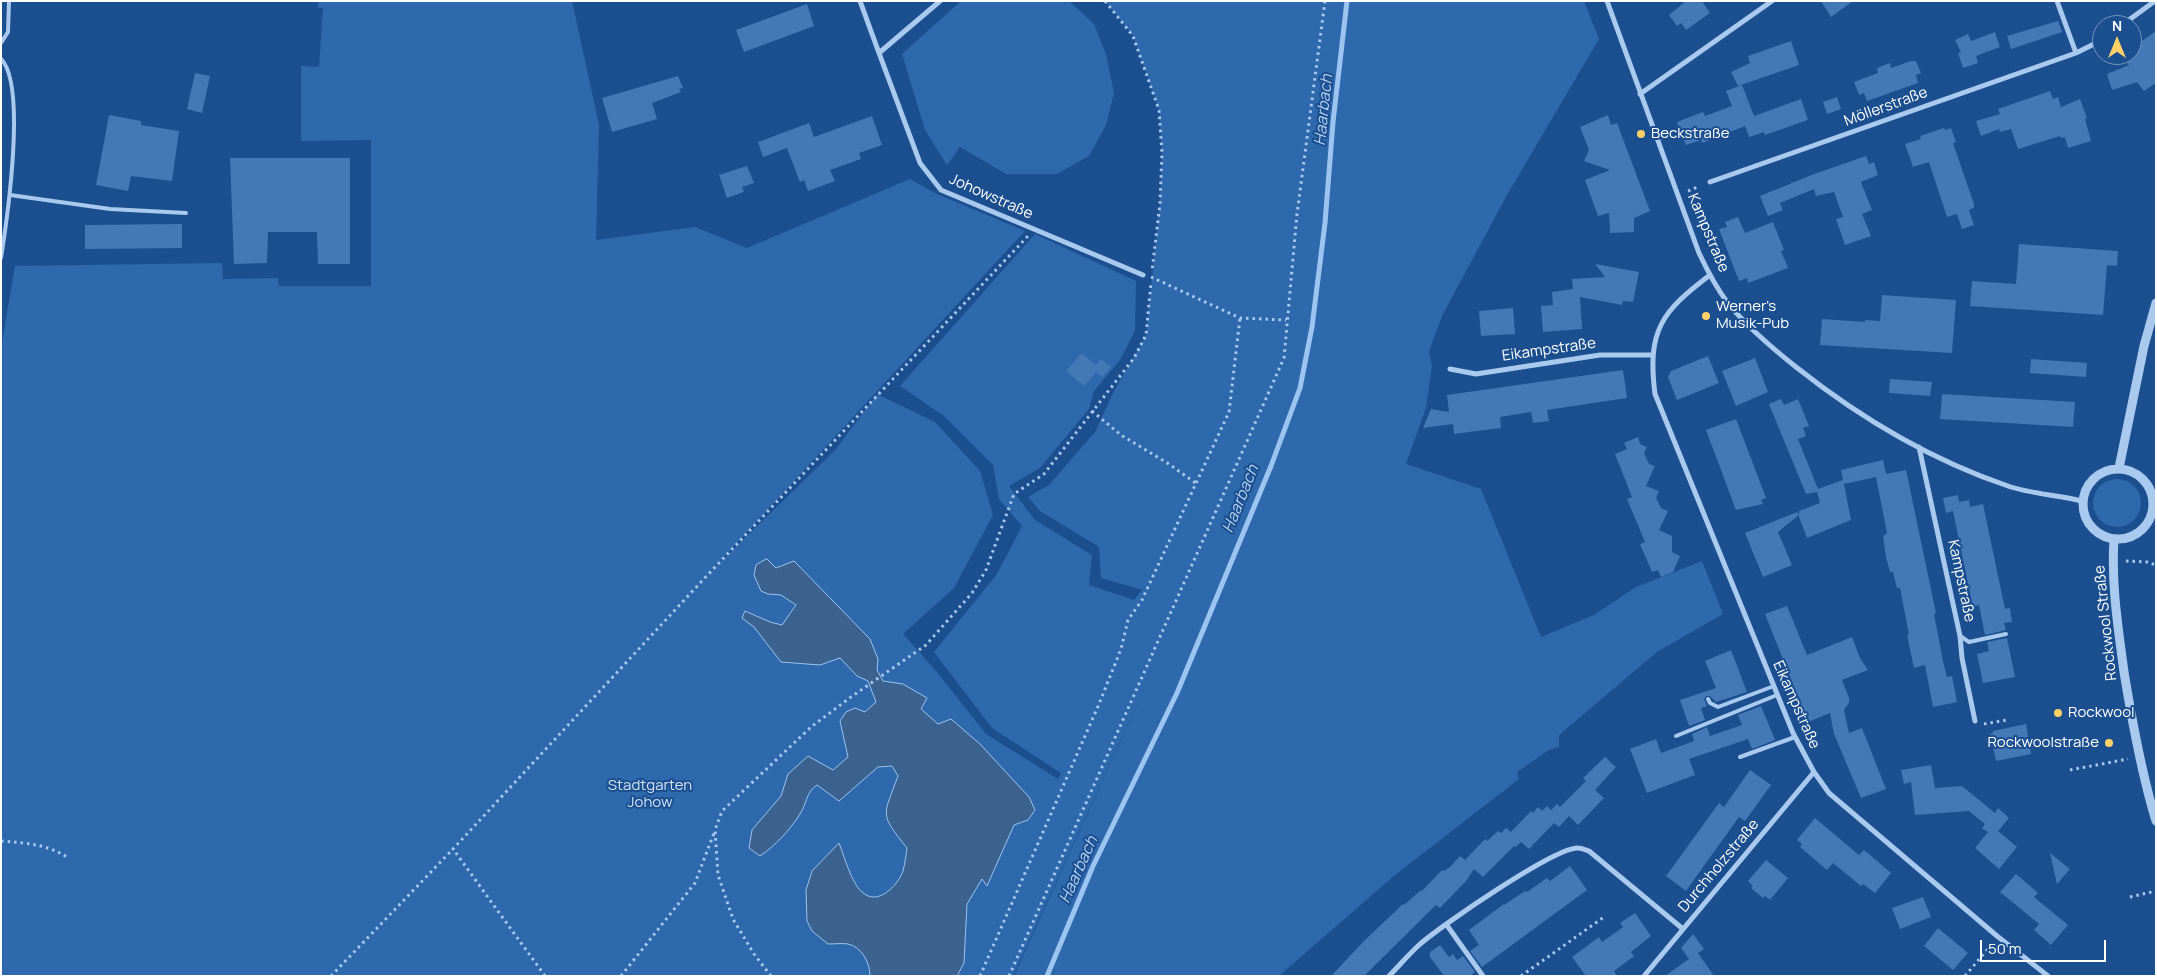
<!DOCTYPE html>
<html>
<head>
<meta charset="utf-8">
<style>
  body { margin:0 }
  #map { position:relative; width:2157px; height:977px; overflow:hidden; background:#1b4f8f; font-family:Manrope,sans-serif }
  canvas { display:block }
  .frame { position:absolute; inset:0; border:2px solid #fff; pointer-events:none }
  .north { position:absolute; left:2092px; top:15px; width:50px; height:50px; box-sizing:border-box; background:#1b4f8f; border:1px solid #7695bc; border-radius:50%; rotate:0deg; font-size:14px; font-weight:700; line-height:20px; text-align:center; color:#fff }
  .north::after { content:''; display:block; margin:auto; width:18px; height:22px; background:#ffd166; clip-path:polygon(50% 0,100% 100%,50% 72%,0 100%) }
  .scale { position:absolute; left:1980px; top:940px; width:126px; height:22px; box-sizing:border-box; border:2px solid #fff; border-top:0; padding-left:6px; font-size:15px; line-height:18px; white-space:nowrap; color:#fff; -webkit-text-stroke:4px #1b4f8f; paint-order:stroke }
</style>
</head>
<body>
<div id="map">
<canvas width="2157" height="977"></canvas>
<div class="frame"></div>
<div class="north">N</div>
<div class="scale">50 m</div>
</div>
<script>
const ctx = document.querySelector('canvas').getContext('2d');
ctx.lineJoin = 'round';
function fillPath(path, color) {
  ctx.fillStyle = color;
  ctx.fill(path, 'evenodd');
}
function strokePath(path, color, width, dash) {
  ctx.strokeStyle = color;
  ctx.lineWidth = width;
  ctx.lineCap = dash ? 'butt' : 'round';
  ctx.setLineDash(dash || []);
  ctx.stroke(path);
}
function drawText(font, color, halo, rows, align = 'center') {
  ctx.font = font + ' Manrope,sans-serif';
  ctx.lineWidth = 4;
  ctx.setLineDash([]);
  ctx.textBaseline = 'middle';
  ctx.strokeStyle = halo;
  ctx.fillStyle = color;
  for (const [text, x, y, turn = 0] of rows) {
    ctx.save();
    ctx.translate(x, y);
    ctx.rotate((+turn || 0) * Math.PI / 180);
    ctx.textAlign = isNaN(turn) ? turn : align;
    if (halo) ctx.strokeText(text, 0, 0);
    ctx.fillText(text, 0, 0);
    ctx.restore();
  }
}
fillPath(new Path2D(`
  M318,1H572L599,125L596,240L695,227L747,248L910,179L937,194L1025,231L712,570L836,449L877,394L935,422L980,471L993,515L954,588L903,634L937,672L986,734L1058,779L1061,773L992,728L934,652L997,574L1022,526L999,499L993,465L944,416L900,386L1035,234L1136,281L1135,331L1120,360L1094,391L1089,409L1040,468L1009,486L1035,520L1092,555L1089,585L1134,600L1142,590L1101,578L1099,547L1040,511L1028,497L1049,485L1095,432L1112,395L1146,335L1160,203L1162,153L1159,110L1133,36L1105,1H1584L1599,39L1507,195L1443,314L1429,351L1432,366L1426,408L1406,464L1481,489L1541,637L1594,615L1636,587L1702,561L1723,614L1657,652L1559,735V747L1549,750L1517,772L1519,779L1395,875L1279,976H1014L1168,636L1013,976H1V348L15,266L222,263L223,279L278,278L279,286H371V140L301,141V66L319,67L323,8H318Z
  M961,1H1069L1094,24L1106,54L1114,93L1106,125L1089,156L1057,174H1006L960,147L947,165L925,130L902,54Z
  M2093 503a24 24 0 1 1 48 0a24 24 0 1 1-48 0Z`), '#2e69ad');
const water = new Path2D(`
  M767,559L776,568L794,561L870,639L878,659L877,670L883,681L903,684L927,698L921,709L938,724L951,719L980,744L1029,797L1035,810L1028,820L1014,825L987,886L982,879L967,904L964,963L957,976H870C870,963 862,947 848,944C842,943 834,944 828,944L812,931L807,921L806,890L812,871L839,843C844,856 852,884 862,892C878,907 898,885 903,871C905,864 906,855 907,848C879,813 883,817 898,776L892,766L878,767L839,801L817,785C806,792 807,803 800,814C789,831 776,845 760,856L749,848L752,830L781,796L788,774L808,756L833,770L848,757L840,721L846,712L855,708L865,712L876,702L868,681L857,676L840,658L820,665L781,662L754,627L742,618L745,611L770,622L782,625L796,605L781,595L768,594L761,591L754,575L756,565Z`);
fillPath(water, '#3c6290');
strokePath(water, '#9cc4f0', 1);
strokePath(new Path2D(`
  M1047,976L1093,866L1177,693L1271,466L1300,388L1312,327L1325,223L1333,122L1347,1`), '#9cc4f0', 5);
fillPath(new Path2D(`
  M1686,1H1702L1710,13L1686,30L1681,23L1677,26L1669,15Z
  M1821,1H1853L1831,17Z
  M807,4L814,26L744,52L736,30Z
  M2058,21L2062,32L2011,49L2007,36Z
  M2156,31V83L2144,91L2137,82L2112,90L2107,74L2129,65L2121,55H2132V48Z
  M1995,32L2000,47L1976,56L1978,63L1963,68L1958,53L1961,52L1955,40L1968,34L1971,41Z
  M1791,41L1799,65L1738,86L1731,72L1750,63L1748,56Z
  M1911,61H1916L1921,73L1916,75L1918,83L1867,101L1864,93L1859,95L1854,82L1878,73L1877,68L1890,63L1891,68Z
  M195,73L210,76L202,113L187,109Z
  M678,76L683,88L679,89L681,92L652,103L657,119L612,132L602,98Z
  M1742,85L1754,116L1801,99L1808,120L1765,135L1764,132L1749,137L1745,126L1702,143L1701,140L1686,145L1677,122L1703,112L1705,116L1732,106L1726,91Z
  M2050,91L2053,99L2058,97L2061,107L2080,99L2087,118L2085,119L2091,141L2068,148L2065,137L2061,138L2060,136L2018,149L2011,129L2000,132L1999,129L1981,136L1976,121L2000,114L1998,109Z
  M1837,97L1841,109L1827,114L1823,102Z
  M109,115L141,121V125L179,131L172,181L131,176L128,191L96,185Z
  M1608,115L1611,125L1617,123L1650,211L1634,218V232L1610,233L1609,213L1598,216L1585,180L1610,170L1584,161L1589,150L1580,127Z
  M872,116L882,145L859,153L861,159L830,170L835,181L808,191L804,180L800,182L787,148L763,157L758,142L809,123L814,137Z
  M1944,128L1945,130L1951,128L1956,142L1953,143L1974,204V208L1969,210L1974,225L1962,229L1957,214L1947,217L1929,162L1913,167L1905,144L1921,139L1920,136Z
  M1866,156L1869,164L1874,162L1878,175L1861,182L1872,210L1862,214L1871,236L1845,245L1836,219L1843,217L1834,192L1816,196L1814,189L1780,203L1783,210L1768,216L1760,196L1814,174Z
  M230,158H350V264H318L317,232H268L267,263L234,264Z
  M747,166L754,183L742,187L744,192L727,198L719,175Z
  M1738,217L1745,233L1773,222L1784,250L1781,251L1788,268L1748,283L1747,278L1739,281L1719,229L1727,227L1725,222Z
  M182,224V248L85,249V225Z
  M2019,244L2118,251L2117,266L2107,265L2103,315L1970,306L1972,281L2016,284Z
  M1595,264L1639,272L1633,302L1623,301L1622,305L1580,297L1582,329L1543,332L1541,306L1553,305L1552,292L1573,289L1572,279L1605,277Z
  M1882,295L1956,300L1952,353L1820,345L1822,319L1865,322V320L1880,321Z
  M1513,308L1515,334L1481,336L1479,311Z
  M1082,353L1096,365L1101,359L1111,367L1102,377L1096,372L1084,386L1066,371Z
  M1708,356L1719,383L1677,400L1668,377L1671,371Z
  M1755,358L1768,392L1736,406L1722,371Z
  M2031,359L2087,363L2086,377L2030,373Z
  M1623,370L1627,398L1547,410L1549,421L1533,423L1531,412L1500,417L1501,428L1485,430L1454,434L1453,424L1423,428L1431,409L1449,412L1447,395Z
  M1890,379L1932,382L1930,396L1889,393Z
  M1942,394L2075,402L2073,427L1940,419Z
  M1781,399L1784,405L1798,399L1809,426L1803,428L1806,436L1798,439L1818,489L1843,480L1841,470L1883,460L1886,474L1906,470L1936,613L1934,614L1943,661L1947,677L1952,676L1957,702L1933,707L1925,665L1914,668L1907,635H1909L1900,588H1897L1893,572H1890L1886,557L1883,536L1887,533L1876,477L1844,484L1851,520L1807,538L1799,517V511L1820,503L1817,492L1806,494L1769,404Z
  M1736,419L1766,498L1761,500L1763,504L1736,510L1706,430Z
  M1638,437L1640,444L1647,447L1644,453L1649,464L1655,466L1646,486L1659,491L1656,498L1661,508L1668,511L1659,530L1672,536V552L1680,556L1673,572L1661,577L1658,570L1652,572L1640,544L1645,542L1627,499L1632,497L1615,454L1627,449L1624,443Z
  M1958,495L1959,502L1969,500L1970,507L1983,504L2005,609L2010,608L2012,622L2004,623L2006,630L1985,635L1979,605L1973,607L1953,511L1946,513L1943,498Z
  M1797,512L1799,515L1778,532L1792,565L1763,577L1745,533Z
  M1787,606L1807,655L1852,637L1860,658L1868,670L1842,680L1849,698V703L1844,710L1849,733L1862,728L1886,789L1861,798L1834,734L1830,713L1808,722L1765,614Z
  M2007,638L2015,677L1983,683L1977,654L1989,651L1987,642Z
  M1731,650L1747,692L1716,702L1710,696H1706L1704,699L1707,706L1701,708L1705,720L1689,726L1680,700L1716,688L1705,661Z
  M1761,706L1775,740L1752,749L1748,739L1689,759L1695,775L1647,793L1630,749L1656,739L1661,753L1694,741L1692,734L1707,727L1710,736L1742,725L1738,715Z
  M2026,724L2031,754L1996,761L1990,734L1993,733V731Z
  M1605,757L1616,767L1595,790L1604,798L1578,825L1569,816L1559,827L1554,823L1529,849L1521,842L1516,847L1514,846L1483,877L1474,869L1466,881L1440,908L1436,905L1364,976H1331L1365,940L1403,904L1404,905L1421,890L1422,891L1442,870L1444,871L1450,867L1460,856L1465,860L1485,839L1487,841L1498,831L1501,833L1506,828L1511,832L1531,811L1533,813L1538,807L1542,811L1547,806L1551,810L1557,804L1560,807L1586,781L1583,778Z
  M1931,765L1935,788L1962,786L1995,813L1998,808L2009,818L1998,831L2017,847L1999,869L1975,848L1988,832L1982,828L1985,824L1969,811L1915,815L1911,782L1904,784L1901,770Z
  M1750,770L1771,785L1745,821L1739,817L1686,891L1666,876L1719,803L1724,807Z
  M1815,818L1859,855L1864,850L1891,873L1875,893L1863,884L1861,886L1833,863L1827,870L1800,847L1802,844L1797,840Z
  M2050,853L2070,869L2057,884Z
  M1766,860L1788,878L1770,900L1765,896L1763,898L1751,888L1753,886L1748,881Z
  M1570,866L1587,890L1482,967L1470,951L1479,945L1469,930L1504,904V905L1525,891L1527,892L1547,878L1550,881Z
  M2016,874L2038,893L2034,897L2068,925L2051,945L2034,930L2039,924L2000,892Z
  M1923,897L1931,917L1900,929L1892,908Z
  M1635,913L1651,936L1631,952L1634,956L1614,971L1617,976H1586L1572,957L1599,937L1602,942L1623,927L1620,923Z
  M1938,928L1968,953L1953,970L1924,946Z
  M1693,934L1704,949L1698,953L1714,976H1665L1689,959L1681,948Z
  M1440,945L1449,957L1453,954L1457,960L1463,956L1475,972L1470,976H1444L1430,957V952Z`), '#4478b7');
strokePath(new Path2D(`
  M1105,1L1133,36L1159,110L1162,153L1160,203L1152,271
  M1688,191L1700,186
  M1151,277L1240,318L1286,320
  M1092,411L1121,435L1169,464L1197,484
  M2126,561L2147,562L2156,565
  M1984,724L2007,720
  M2070,770L2128,759
  M1,841C26,843 46,844 67,857
  M2130,897L2156,891
  M331,976L453,849
  M545,976L453,849L701,582L1028,236
  M621,976L695,883L714,833
  M771,976L754,954L733,919L718,875L715,830L722,811L811,727L851,697L926,645L972,593L986,570L1014,494L1044,474L1134,358L1146,335L1151,282
  M980,976L1099,704L1121,649L1128,620L1142,600L1229,412L1240,318
  M1009,976L1284,358L1297,214L1325,1
  M1521,976L1604,917
  M1965,976L1992,944`), '#a9c9ee', 3, [2.5, 4]);
strokePath(new Path2D(`
  M1,43L8,32L9,1
  M1,59C27,85 7,220 1,258
  M10,195L110,209L186,213
  M2152,513L2156,515
  M1960,636L1969,642L2006,634
  M1708,699L1710,703L1718,707L1774,686
  M1676,736L1777,695
  M1740,757L1795,737`), '#a9c9ee', 4);
strokePath(new Path2D(`
  M860,1L879,53L940,1
  M1607,1L1699,253C1707,270 1716,287 1727,302C1747,327 1772,348 1796,367C1859,417 1931,460 2008,486C2031,494 2058,495 2082,501
  M2057,1L2076,53
  M2122,25L2155,1
  M879,53L920,163L941,190L1143,275
  M1640,94L1772,1
  M1710,182L2076,53L2102,40
  M1710,275C1661,312 1647,331 1655,394L1793,733L1814,772L1829,793L1997,936L2048,976
  M1450,369L1476,374L1600,355H1652
  M1919,447L1960,636L1962,658L1975,721
  M1446,924L1483,976
  M1389,976C1399,966 1408,955 1419,945C1439,927 1555,847 1578,848C1581,848 1586,850 1589,851L1683,929
  M1644,976L1814,772`), '#a9c9ee', 5);
strokePath(new Path2D(`
  M2119,468L2144,346L2156,303
  M2083 504a35 35 0 1 1 70 0a35 35 0 1 1-70 0Z
  M2114,539C2111,584 2118,627 2124,672C2132,721 2141,772 2156,821`), '#a9c9ee', 9);
for (const [x, y, r, color] of [
  [1641,134,5,"#ffd166"],
  [1706,316,5,"#ffd166"],
  [2058,713,5,"#ffd166"],
  [2109,743,5,"#ffd166"]
]) {
  const dot = new Path2D();
  dot.arc(x, y, r, 0, 2 * Math.PI);
  ctx.fillStyle = color;
  ctx.fill(dot);
  strokePath(dot, '#1b4f8f', 2);
}
drawText('15px', '#fff', '#1b4f8f', [
  ["Möllerstraße",1886,107,-20],
  ["Johowstraße",991,197,24],
  ["Kampstraße",1708,233,67],
  ["Eikampstraße",1549,350,-8],
  ["Kampstraße",1961,581,78],
  ["Rockwool Straße",2106,623,-96],
  ["Eikampstraße",1796,705,66],
  ["Durchholzstraße",1719,866,-50]
]);
drawText('15px', '#fff', '#1b4f8f', [
  ["Beckstraße",1651,134],
  ["Werner's",1716,307],
  ["Musik-Pub",1716,324],
  ["Rockwool",2068,713],
  ["Rockwoolstraße",2099,743,"right"]
], 'left');
drawText('15px', '#cfe3fa', '#1b4f8f', [
  ["Stadtgarten",650,786],
  ["Johow",650,803]
]);
drawText('italic 16px', '#b5d3f5', '#1b4f8f', [
  ["Haarbach",1324,110,-84],
  ["Haarbach",1241,499,-68],
  ["Haarbach",1079,870,-66]
]);
</script>
</body>
</html>
